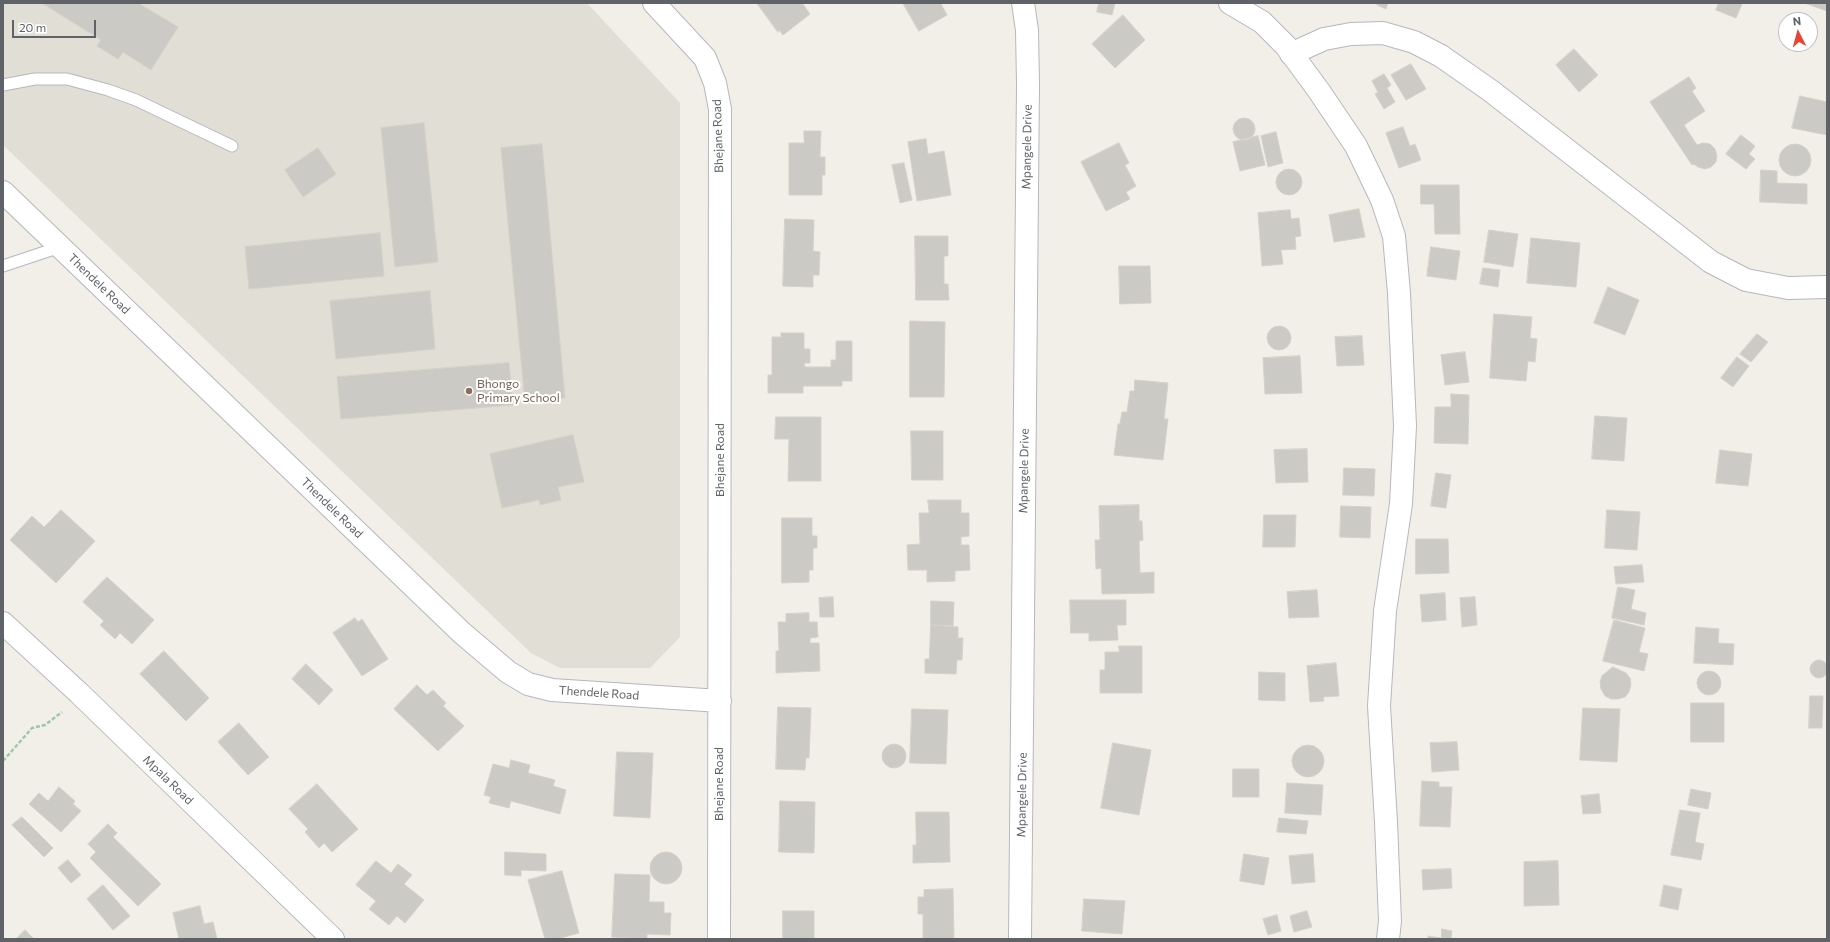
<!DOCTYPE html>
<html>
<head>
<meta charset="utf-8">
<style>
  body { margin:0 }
  #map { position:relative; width:1830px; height:942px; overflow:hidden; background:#f1efe8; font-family:Commissioner,sans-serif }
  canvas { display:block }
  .frame { position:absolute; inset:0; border:4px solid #5f6368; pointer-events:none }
  .north { position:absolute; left:1778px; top:12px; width:40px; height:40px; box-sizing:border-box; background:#fff; border:1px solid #bfc1c3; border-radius:50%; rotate:354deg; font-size:11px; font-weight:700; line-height:16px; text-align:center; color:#5f6368 }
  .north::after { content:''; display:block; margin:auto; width:14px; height:18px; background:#ea4335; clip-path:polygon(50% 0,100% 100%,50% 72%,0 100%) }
  .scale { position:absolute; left:12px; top:20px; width:84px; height:18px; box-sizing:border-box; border:2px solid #5f6368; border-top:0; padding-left:5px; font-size:12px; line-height:14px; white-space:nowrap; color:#5f6368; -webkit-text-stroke:3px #fff; paint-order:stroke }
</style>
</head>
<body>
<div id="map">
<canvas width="1830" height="942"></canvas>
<div class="frame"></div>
<div class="north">N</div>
<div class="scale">20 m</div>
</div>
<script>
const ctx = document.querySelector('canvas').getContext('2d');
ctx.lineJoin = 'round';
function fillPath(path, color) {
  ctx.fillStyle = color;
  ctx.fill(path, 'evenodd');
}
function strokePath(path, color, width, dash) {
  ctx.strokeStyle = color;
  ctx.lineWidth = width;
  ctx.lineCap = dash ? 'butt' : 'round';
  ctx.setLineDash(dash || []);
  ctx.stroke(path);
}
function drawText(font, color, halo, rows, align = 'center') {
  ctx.font = font + ' Commissioner,sans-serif';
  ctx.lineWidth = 4;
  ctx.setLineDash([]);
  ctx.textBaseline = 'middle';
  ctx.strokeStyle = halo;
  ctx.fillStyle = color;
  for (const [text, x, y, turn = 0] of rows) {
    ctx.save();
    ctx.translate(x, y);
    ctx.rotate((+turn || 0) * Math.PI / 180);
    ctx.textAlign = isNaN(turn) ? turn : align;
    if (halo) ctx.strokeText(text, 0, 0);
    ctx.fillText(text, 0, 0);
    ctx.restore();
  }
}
fillPath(new Path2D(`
  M3,3H587L680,103V637L650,668H560L531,653L3,145Z`), '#e1ded6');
const building = new Path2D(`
  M42,3H138L178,27L151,70L123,52L118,59L97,46L101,40Z
  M757,3H802L810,14L783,35L779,30L778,32Z
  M903,3H944L941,4L947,15L919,31Z
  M1099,3H1115L1112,15L1097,12Z
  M1378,3H1388L1386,9L1377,5Z
  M1719,3H1741L1742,4L1736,18L1716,10Z
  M1808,3H1827V11L1807,4Z
  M1123,15L1145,40L1115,68L1092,44Z
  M1574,49L1598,75L1579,92L1556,65Z
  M1411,64L1426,89L1406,100L1391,75Z
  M1384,74L1391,85L1387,88L1395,102L1384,109L1375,94L1378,92L1372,81Z
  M1689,77L1696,88L1692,91L1705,111L1684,125L1697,145L1703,143L1710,144L1715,149L1717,156L1716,162L1711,167L1705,169L1698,167L1694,164L1692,165L1650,102Z
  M1800,96L1827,102V135L1792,128Z
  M1233 129a11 11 0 1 1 22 0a11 11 0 1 1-22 0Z
  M424,123L438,262L395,267L381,128Z
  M1403,127L1410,146L1415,144L1421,160L1399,168L1386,133Z
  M804,131H821L820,157H825V175H822V195H789V143H804Z
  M1276,132L1283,163L1268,167L1261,136Z
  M1741,135L1755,146L1749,154L1755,159L1746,169L1726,154Z
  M1258,136L1265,165L1240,171L1233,142Z
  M926,139L928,154L944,151L951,195L917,201L908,142Z
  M1119,143L1129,163L1125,165L1136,186L1126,192L1130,199L1106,211L1081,162Z
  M542,144L565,398L525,402L501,148Z
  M1779 160a16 16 0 1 1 32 0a16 16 0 1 1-32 0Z
  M318,148L336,174L303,197L285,170Z
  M904,163L912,200L900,203L892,165Z
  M1276 182a13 13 0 1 1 26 0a13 13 0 1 1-26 0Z
  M1761,170L1777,171V183L1807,184V204L1760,202Z
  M1421,185H1459L1460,234H1435L1434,204H1421Z
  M1359,209L1365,237L1334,242L1329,215Z
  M1290,210L1291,219L1299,218L1301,236L1295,237L1296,249L1281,250L1283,264L1262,266L1258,213Z
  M785,219L814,220L813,251L820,252L819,275H813V287L783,286Z
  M1489,230L1518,234L1513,267L1484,262Z
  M380,233L384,276L249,289L245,247Z
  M915,236H948V256H944V284H948L949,300H916Z
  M1531,238L1580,243L1576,287L1527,283Z
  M1431,247L1460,251L1456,280L1427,276Z
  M1119,266H1150L1151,303L1120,304Z
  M1483,268L1500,270L1498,287L1480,284Z
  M1608,287L1639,300L1625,335L1594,323Z
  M430,291L435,349L336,359L330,301Z
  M1494,314L1532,317L1530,338L1537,339L1535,362L1528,361L1526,381L1490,378Z
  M910,321L945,322L944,397H910Z
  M1267 338a12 12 0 1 1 24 0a12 12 0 1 1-24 0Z
  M781,333H804V349H810V363H804L805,367H831V360H836V341H852V381H842V386H803V393H768V375H772V337H781Z
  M1757,334L1768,342L1751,362L1740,354Z
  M1362,336L1364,365L1337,366L1335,337Z
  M1465,352L1469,382L1445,385L1441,355Z
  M1300,356L1302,393L1265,394L1263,358Z
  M1737,357L1749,366L1733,387L1721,378Z
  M509,363L513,405L341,419L337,377Z
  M1135,380L1168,383L1164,419H1168L1163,460L1114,455L1118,424H1120L1122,412H1127L1130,391H1134Z
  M1451,394L1469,395L1468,444L1434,443L1435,407H1451Z
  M1595,416L1627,418L1624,461L1592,459Z
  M776,417H821V481H788L789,439H775Z
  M911,431H943V480H912Z
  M573,435L584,482L558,487L561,500L540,505L539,500L502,508L490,454Z
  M1307,449L1308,482L1276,483L1274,450Z
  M1720,450L1752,454L1748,486L1716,483Z
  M1344,468L1375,469L1374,496L1343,495Z
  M1436,473L1451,475L1446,508L1431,506Z
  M928,500H961V513H969V536L961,537V545H969L970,570L955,571V581L927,582V570H908L907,545L920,544L919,513H929Z
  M1139,505V521H1142L1143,540L1139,541L1140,573L1154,572V593L1102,594L1101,568L1096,569L1095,540H1100L1099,506Z
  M1341,506L1371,507L1370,538L1340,537Z
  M61,510L95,541L56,583L10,540L32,516L44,527Z
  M1607,510L1640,512L1637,550L1605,548Z
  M1264,515H1296L1295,547H1263Z
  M782,518H812V536H817V548H813V570H809V582L782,583Z
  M1416,539H1448L1449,573L1416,574Z
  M1642,565L1644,582L1616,584L1614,567Z
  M107,577L154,620L132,644L120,633L115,639L100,625L104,621L83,602Z
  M1618,587L1635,590L1631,609L1646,613L1644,625L1612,618Z
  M1317,590L1319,617L1289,618L1287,592Z
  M1445,593L1446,620L1422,622L1420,595Z
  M833,597L834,617H820L819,598Z
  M1475,597L1477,625L1462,627L1460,598Z
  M1070,600H1126V625H1117L1118,640L1089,641V633H1071Z
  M931,601L954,602L953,626L931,625Z
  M809,613V622H817L818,637L810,638V643H819L820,671L776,673V651H779L778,622H786V614Z
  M355,618L358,622L362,619L388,659L362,676L333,633Z
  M1614,620L1645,628L1639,652L1648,654L1644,671L1603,661Z
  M931,625L958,627V638H963L962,660H957L956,674L925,673V659H929Z
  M1696,627L1719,629L1718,643L1734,644L1733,665L1694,663Z
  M1119,646H1142V693H1100V670H1105V652H1119Z
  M164,651L209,698L186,721L140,674Z
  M1810 669a9 9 0 1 1 18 0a9 9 0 1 1-18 0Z
  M1336,663L1339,696L1323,697L1324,701L1310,702L1307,666Z
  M306,664L333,690L319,705L292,679Z
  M1613,667L1626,673L1630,678L1631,685L1629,692L1625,697L1618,699H1611L1605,696L1601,689L1600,682L1602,676Z
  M1697 683a12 12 0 1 1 24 0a12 12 0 1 1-24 0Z
  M1259,672L1285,673V701L1259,700Z
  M417,685L427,695L433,690L446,703L443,706L464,726L438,751L394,709Z
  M1810,696H1823L1822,728H1809Z
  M1691,703H1724V742H1691Z
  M778,707L811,708L809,758H806L805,770L776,769Z
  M1583,708L1620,709L1617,762L1580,760Z
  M912,709L948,710L946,764L910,763Z
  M239,723L269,757L248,775L218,742Z
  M1457,742L1459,770L1432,772L1430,743Z
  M1113,743L1151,750L1139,815L1101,808Z
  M882 756a12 12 0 1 1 24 0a12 12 0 1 1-24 0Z
  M1292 761a16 16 0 1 1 32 0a16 16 0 1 1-32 0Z
  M617,752L653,753L650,818L614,816Z
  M511,760L530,765L528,773L555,780L553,786L566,790L560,814L511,801L509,808L489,803L491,797L484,795L493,764L509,768Z
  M1233,769H1259V797H1233Z
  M1422,781L1439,782V787H1452L1450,827L1420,826Z
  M1287,783L1323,785L1321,815L1285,813Z
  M317,784L358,829L332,852L324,843L319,848L305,832L308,829L289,809Z
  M59,787L75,801L73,804L81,811L61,832L29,804L39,793L48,801Z
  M1691,789L1711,793L1708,809L1688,805Z
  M1599,794L1601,813L1583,814L1581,796Z
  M780,801L815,802L814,853L779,852Z
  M1680,810L1700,813L1695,842L1704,844L1701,860L1671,855Z
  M916,812H949L950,862L913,863V845H916Z
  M22,817L53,848L44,857L12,825Z
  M1279,818L1308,821L1306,834L1277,832Z
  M108,824L117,833L113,837L161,884L138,906L90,858L96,852L88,844Z
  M650 868a16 16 0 1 1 32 0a16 16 0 1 1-32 0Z
  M505,852L546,854V871L521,870V876L505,875Z
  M1244,854L1269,858L1264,885L1240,881Z
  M1313,854L1315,882L1292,884L1289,856Z
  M68,860L81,875L71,883L58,868Z
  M376,861L391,873L398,864L412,875L404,884L424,900L405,923L397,916L389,925L369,909L376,901L356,885Z
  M1558,861L1559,905L1524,906V862Z
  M1451,869L1452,888L1423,890L1422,870Z
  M562,871L579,933L557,939H545L528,880Z
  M615,874L650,875L649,902H664V913H671L670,935L647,934V939L612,937Z
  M103,885L130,916L113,930L87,899Z
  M1664,885L1682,889L1678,910L1660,906Z
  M953,889L954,939H923V914H918V897H924V890Z
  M1084,899L1125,901L1122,934L1082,931Z
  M200,906L204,924L213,922L217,939H179L173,913Z
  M783,911H814V939H783Z
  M1307,911L1312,927L1294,932L1290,916Z
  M1277,915L1281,931L1268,935L1263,919Z
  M1442,929L1452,931L1451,939H1428V936L1441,938Z
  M25,930L34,939H16Z`);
fillPath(building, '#cccac5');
strokePath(building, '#d6d1c6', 1);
const lane = new Path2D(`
  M3,85L35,79H67L108,90L136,100L232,146
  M3,266L60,247`);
const street = new Path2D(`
  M654,3L705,58L715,83L720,109L719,939
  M1230,3L1262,22L1286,46L1319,91L1356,146L1382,200L1394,236L1399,293L1405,426L1401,504L1385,611L1379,706L1386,822L1390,921L1388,939
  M1291,54L1324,39L1351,34L1383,33L1414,42L1441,56L1491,91L1711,262L1746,280L1788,288L1827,287
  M3,192L462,633L508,672L528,684L552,690L720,701
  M3,623L79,693L333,939
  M1020,939L1028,84L1027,30L1023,3`);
strokePath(lane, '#b5b8bc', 13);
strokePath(street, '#b5b8bc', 24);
strokePath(new Path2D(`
  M3,761L32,728L45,725L62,712`), '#9cc7a9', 2.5, [4, 2]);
strokePath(lane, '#fff', 11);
strokePath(street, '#fff', 22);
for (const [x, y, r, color] of [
  [469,391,4,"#8d6e63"]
]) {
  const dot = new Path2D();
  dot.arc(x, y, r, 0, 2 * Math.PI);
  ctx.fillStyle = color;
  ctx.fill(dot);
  strokePath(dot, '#fff', 1.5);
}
drawText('12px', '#5f6368', '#fff', [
  ["Bhejane Road",718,136,-92],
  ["Mpangele Drive",1027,147,-89],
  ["Thendele Road",99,284,44],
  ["Bhejane Road",720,460,-90],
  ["Mpangele Drive",1024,471,-89],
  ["Thendele Road",332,508,44],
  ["Thendele Road",599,693,4],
  ["Mpala Road",168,780,44],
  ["Bhejane Road",719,784,-90],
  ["Mpangele Drive",1022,795,-89]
]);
drawText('12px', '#785e54', '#fff', [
  ["Bhongo",477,384],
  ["Primary School",477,398]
], 'left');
</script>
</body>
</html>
